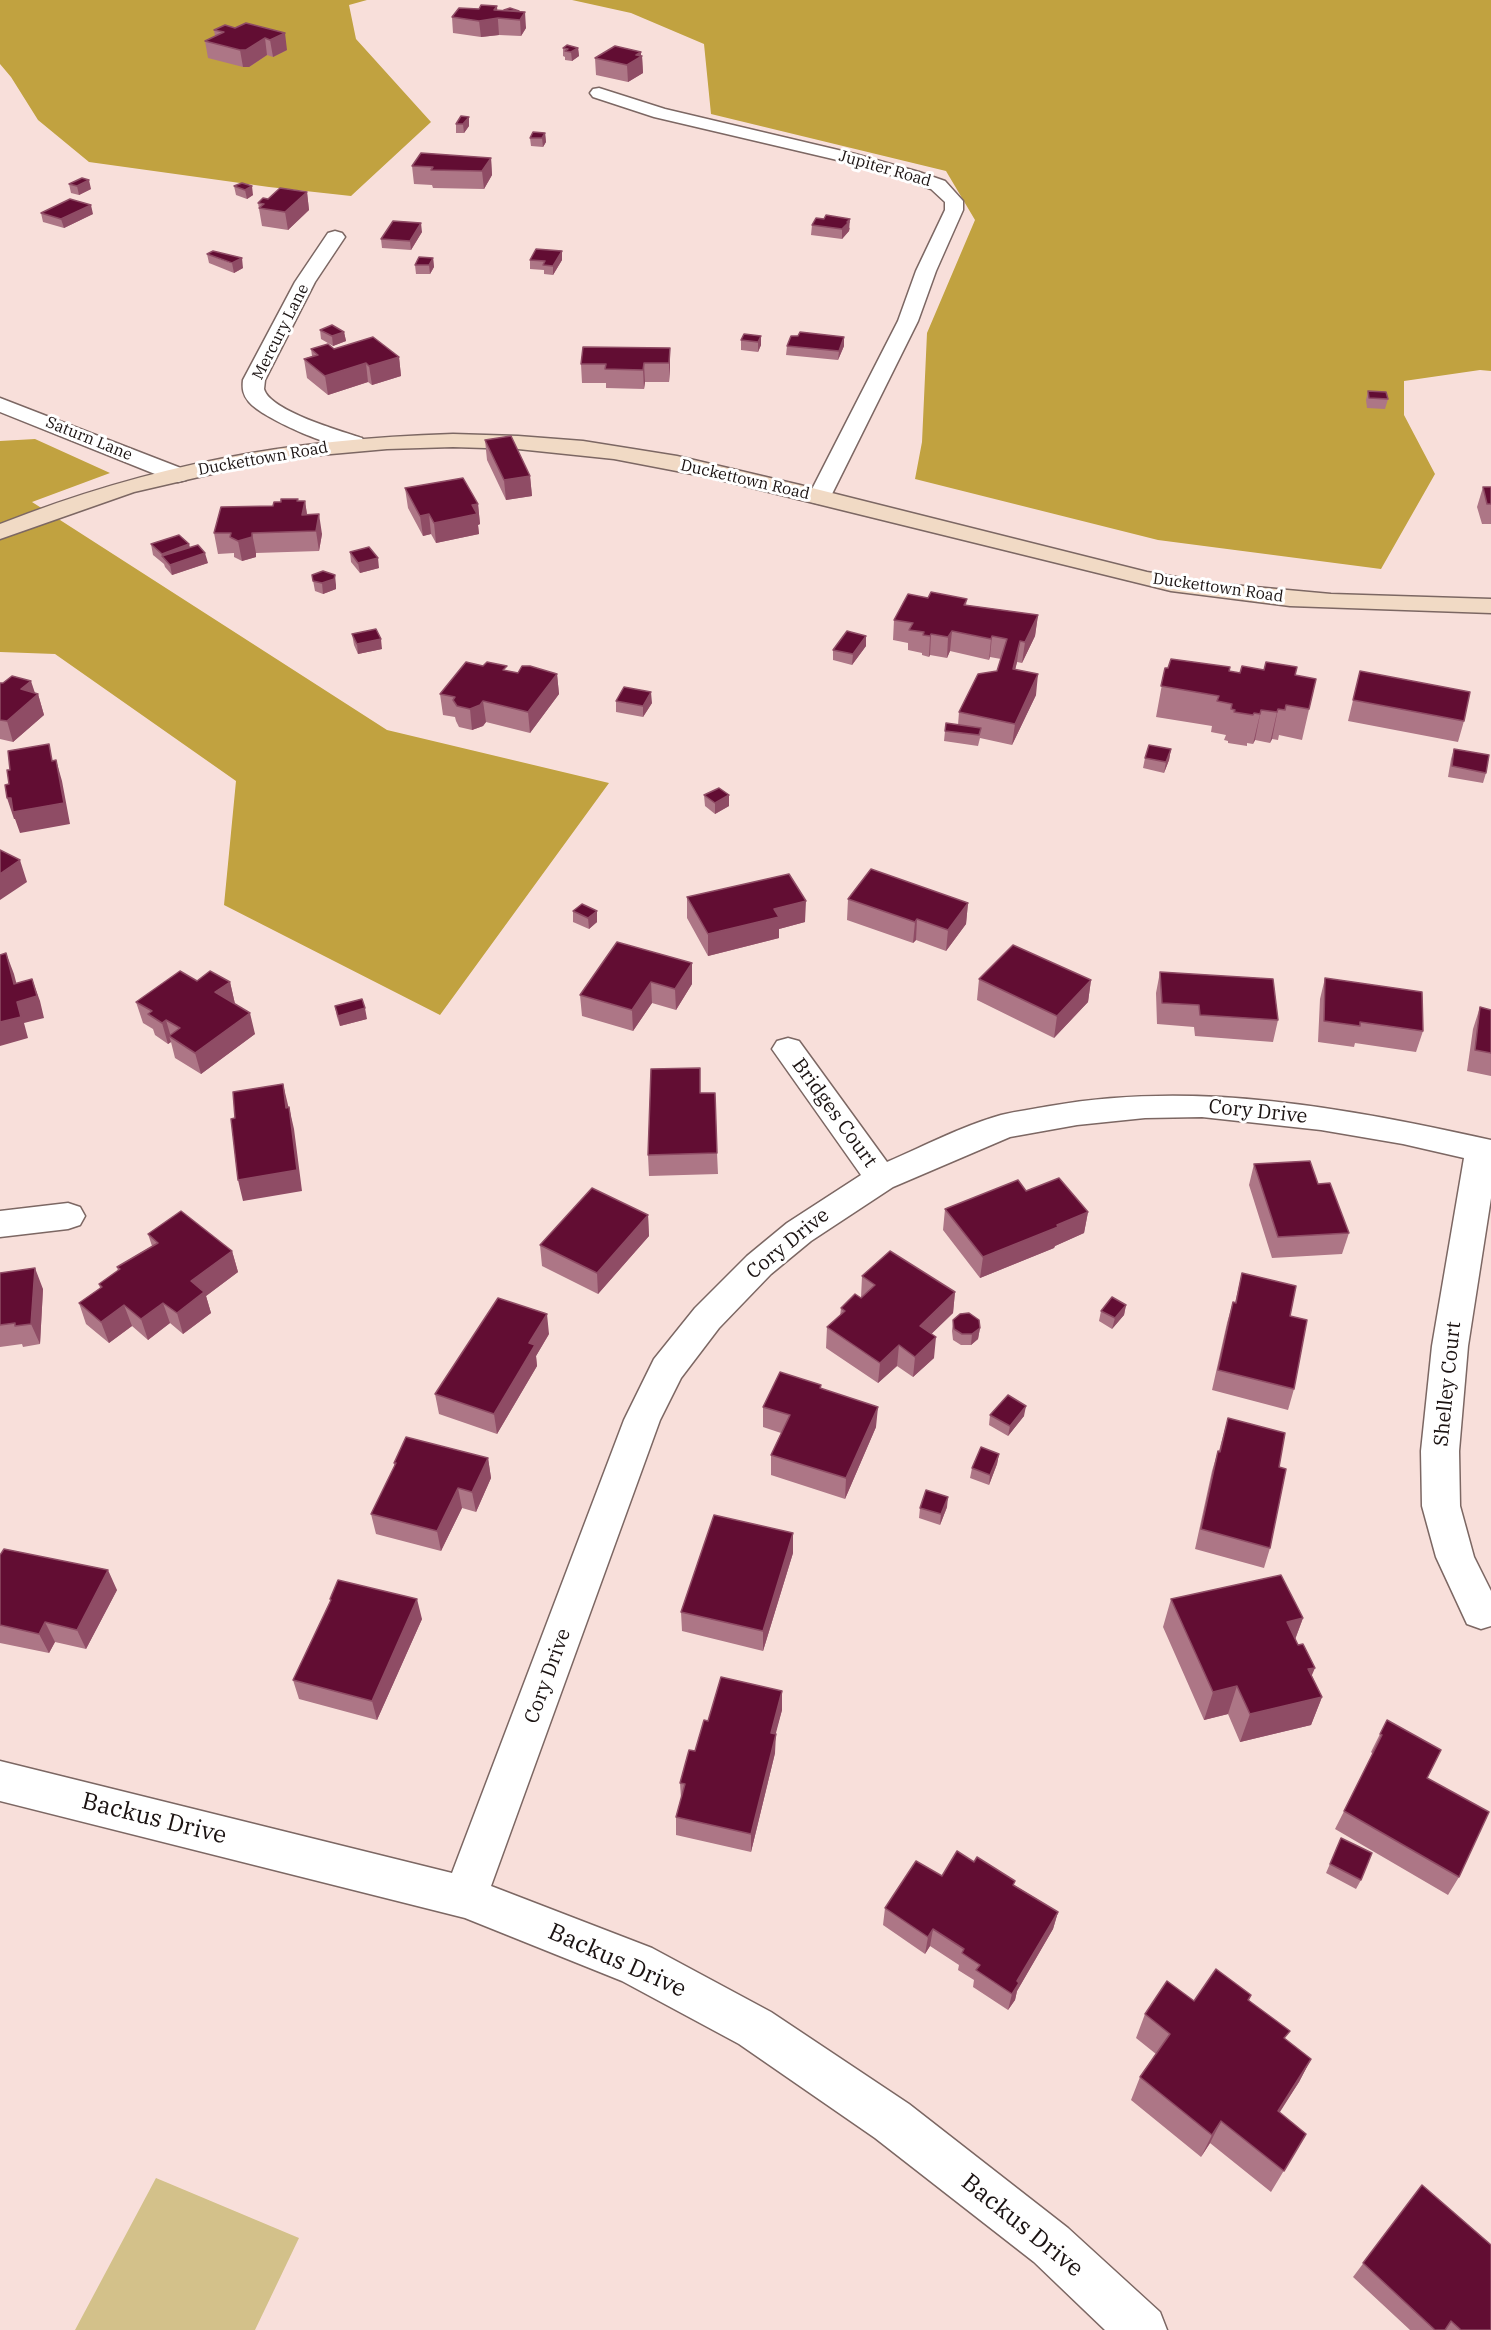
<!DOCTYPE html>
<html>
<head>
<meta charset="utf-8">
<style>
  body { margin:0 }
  canvas { display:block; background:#f8dfda }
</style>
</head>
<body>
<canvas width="1491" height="2330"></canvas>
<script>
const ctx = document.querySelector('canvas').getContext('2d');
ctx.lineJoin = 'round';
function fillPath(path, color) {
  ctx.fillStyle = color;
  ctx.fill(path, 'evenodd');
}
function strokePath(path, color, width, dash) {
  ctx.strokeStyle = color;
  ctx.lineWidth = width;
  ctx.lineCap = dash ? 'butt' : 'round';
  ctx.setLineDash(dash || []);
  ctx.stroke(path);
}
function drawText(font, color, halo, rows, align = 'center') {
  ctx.font = font + ' "IBM Plex Serif",serif';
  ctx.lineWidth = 6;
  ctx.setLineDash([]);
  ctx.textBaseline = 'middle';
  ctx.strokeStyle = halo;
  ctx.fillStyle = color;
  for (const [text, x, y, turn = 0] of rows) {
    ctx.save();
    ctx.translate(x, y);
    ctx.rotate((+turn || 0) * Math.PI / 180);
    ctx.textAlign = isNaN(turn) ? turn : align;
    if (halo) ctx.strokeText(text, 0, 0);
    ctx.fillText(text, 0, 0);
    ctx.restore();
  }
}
fillPath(new Path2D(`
  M156,2178L299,2238L255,2330H75Z`), '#d3c18a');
fillPath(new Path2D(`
  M0,0H367L349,5L356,39L431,122L351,196L269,187L89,162L38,120L11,77L0,64Z
  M572,0H1491V371L1480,370L1404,381V415L1435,474L1381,569L1158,540L915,479L922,442L927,333L975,220L946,171L711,114L704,44L631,13Z
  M35,439L110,473L32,502L387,730L609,783L440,1015L224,905L236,781L55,654L0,652V441Z`), '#c1a240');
const street = new Path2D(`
  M599,88L665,109L855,154L919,172L945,181L963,201V210L936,271L918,321L828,502L820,504L812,502L808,497L898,321L916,271L945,210V202L931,189L907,180L850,163L654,117L593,97L590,93L593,89Z
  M335,231L342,233L345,237L315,282L265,380L264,389C270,411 341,431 362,438L365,443L362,448C341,453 263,419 249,402C243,395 242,389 243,380L295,282L328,233Z
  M0,398L186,470L189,475L186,480L178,482L170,480L0,412Z
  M788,1038L799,1041L887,1162C924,1146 962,1126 1001,1115C1017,1111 1034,1109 1050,1106C1198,1080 1346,1108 1491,1140V1198L1468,1346L1459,1451L1460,1506L1474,1557L1491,1591V1626L1481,1629L1467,1624L1436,1557L1422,1506L1421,1451L1432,1346L1464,1158L1403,1144L1321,1130L1202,1117L1145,1118L1077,1125L1010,1137L893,1187L811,1241L771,1274L719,1328L681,1378L660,1420L491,1886L652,1948L771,2012L909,2104L1068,2228L1160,2312L1167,2330H1105L1034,2262L875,2138L739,2044L622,1981L465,1918L0,1801V1761L452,1873L624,1420L654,1359L695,1308L747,1256L787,1223L861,1175L772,1049L777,1041Z
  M68,1203L80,1207L85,1216L80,1225L68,1229L0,1237V1211Z`);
const secondary = new Path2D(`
  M453,434L518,436L583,441L677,456L800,485L1147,572L1211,583L1331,594L1491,599V613L1290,606L1171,591L708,477L614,459L518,449L453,447L387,449L320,455L255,464L134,492L0,539V524C153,464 289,439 453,434Z`);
strokePath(street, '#7c6763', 3);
strokePath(secondary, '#7c6763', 3);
fillPath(street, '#fff');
fillPath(secondary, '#f1dac5');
fillPath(new Path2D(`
  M497,6V10L519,11L526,28L521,36L499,35L481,37L453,33L452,17L479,9Z
  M246,23L287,50L273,57L267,55L249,67H243L208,58L205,41L215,36L214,30L235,28Z
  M563,48H578L579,56L572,61L565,60V57L563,56Z
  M642,56L643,73L628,82L596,75L595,58Z
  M469,117V126L464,133H456V124Z
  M545,133L546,142L543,147L531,146L530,138Z
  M491,158L492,175L484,189L433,188L432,185L414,184L412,166Z
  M242,183L253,195L247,199L236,195L234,186Z
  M69,184L91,189L79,195L71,193Z
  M307,192L309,210L288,230L262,226L258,203L268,199Z
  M41,213L93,214L64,228L43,222Z
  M824,219L850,228L849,231L842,239L811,235L812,225Z
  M422,232L411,250L382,248L381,239Z
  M207,254L243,268L234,273L209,263Z
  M433,258L434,267L430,274H416L415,265Z
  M530,260H562L553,275L544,274V270L530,269Z
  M320,330L344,332L346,341L333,346L321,339Z
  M761,336V345L758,352L741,350V340Z
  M787,346H844L838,360L786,355Z
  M670,348V367L669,382H645L644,389L606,388V383H582L581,364Z
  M311,349H334L399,357L401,376L372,385L368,382L328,395L307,378L304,359L312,356Z
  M1368,391L1388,399L1385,409L1367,408L1366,400Z
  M485,440L530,476L532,496L506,500L487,460Z
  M1483,487H1491V524H1482L1477,507Z
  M405,488L478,504L480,524L478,525L479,534L436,543L431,534L423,536L408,508Z
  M298,501H305L307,515L322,534L319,551L256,553V557L242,561L234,557V553L218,554L214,533L273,506Z
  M151,544L190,548L208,563L172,575L165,567L164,564L153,555Z
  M350,552L379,568L360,573L351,562Z
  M312,575L336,585V589L323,594L315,591Z
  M928,598L967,599L966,605L1038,615L1035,636L1022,663L1017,662L1015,670L1036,695L1012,745L980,738L978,746L944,741L945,731L958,725L959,712L997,671L1001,659L990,657L989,660L950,651L947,658L930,655L929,657L922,655V653L908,650V643L893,640L894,620Z
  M352,634L382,649L358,654L354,645Z
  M866,636V646L852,665L833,660V650Z
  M1165,668L1229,671L1240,673L1295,675L1316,679L1302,740L1279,735L1278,740L1272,739L1270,743L1255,740L1253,744L1247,743V746L1228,743V741L1224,740L1226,735L1211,732L1212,726L1156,717Z
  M507,671L518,673L557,674L559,694L530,733L486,722L483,726L472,730L459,727L456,721L455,717L443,715L440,694Z
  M1360,671L1464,721L1458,742L1348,721Z
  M0,683L38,694L44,715L13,742L0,739Z
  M616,701L652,703L643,717L616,712Z
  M1171,749L1169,760L1164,773L1143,768L1145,758Z
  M1454,749L1486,773L1483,783L1448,777L1451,759Z
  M704,795L729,806L715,814L705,806Z
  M687,897L805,922L779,929V938L708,956L687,918Z
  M848,899L968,903L966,924L946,951L916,940L913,943L847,920Z
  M573,911L597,922L589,929L573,922Z
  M692,963V984L676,1010L652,1003L633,1031L582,1016L580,995Z
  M1160,972L1278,1020L1273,1042L1195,1036L1194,1027L1157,1024L1156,993Z
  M1325,978L1423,1031L1416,1052L1355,1043L1354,1047L1318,1042L1320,999Z
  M979,979L1091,980L1088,1002L1054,1038L977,1000Z
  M197,981L230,982L235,1004L255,1034L201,1074L175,1058L171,1042L168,1044L155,1035L153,1029L143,1023L136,1002Z
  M335,1006L367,1019L340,1026L337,1017Z
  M1480,1007L1491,1010V1076L1467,1071L1473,1029Z
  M700,1093L717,1153L718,1174L649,1176L648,1155Z
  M1254,1164L1318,1184L1349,1233L1342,1254L1272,1258L1249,1185Z
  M1026,1191L1088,1212L1084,1233L1055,1246L1054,1248L980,1278L943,1230L945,1209Z
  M648,1215L649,1236L598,1294L542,1266L540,1245Z
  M148,1234L232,1251L238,1272L206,1296L211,1313L183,1334L170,1323L148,1340L132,1326L109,1343L86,1324L79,1303L100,1288L99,1284L118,1271L117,1267L152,1246Z
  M0,1273L43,1289L40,1344L23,1347L22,1344L0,1347Z
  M1242,1273L1290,1316L1294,1389L1288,1410L1212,1390L1227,1323L1233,1302L1235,1303Z
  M862,1276L955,1292L953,1313L931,1334L934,1358L913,1377L897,1366L878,1383L826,1348L827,1327L840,1316L841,1308L861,1298Z
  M1126,1305L1124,1315L1112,1329L1099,1321L1101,1311Z
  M953,1320L980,1328L978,1339L971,1345H961L953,1340L952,1331Z
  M549,1334L536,1356L537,1366L497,1434L439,1414L435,1394Z
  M821,1389L876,1427L845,1499L771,1475V1455L781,1433L763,1427V1407Z
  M990,1415L1024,1416L1008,1436L989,1425Z
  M1228,1418L1279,1467L1270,1548L1264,1568L1195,1549L1212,1471L1218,1451H1219Z
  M999,1454L997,1464L989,1485L970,1478L972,1468Z
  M488,1458L491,1478L476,1512L462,1508L441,1551L376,1534L371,1514L395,1467L394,1463Z
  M947,1507L940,1525L919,1518L920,1508Z
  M793,1533V1553L763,1651L682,1631L681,1612Z
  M0,1555L117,1590L86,1649L55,1642L49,1653L0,1643Z
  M330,1599L422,1619L377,1720L299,1699L293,1680L330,1602Z
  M1171,1599L1303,1618L1295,1640L1322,1697L1311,1725L1240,1742L1228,1714L1204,1720L1163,1627Z
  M782,1710L775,1734V1753L751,1852L676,1835V1817L681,1798L680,1783L695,1751L708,1721Z
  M1380,1734L1441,1750L1427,1778L1459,1877L1448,1895L1335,1829L1373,1754L1371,1752Z
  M1341,1838L1361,1880L1356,1889L1326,1873Z
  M974,1862L1014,1885L1058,1912L1053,1929L1017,1991L1015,2000L1008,2010L973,1987L974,1980L958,1970L959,1965L930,1946L925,1954L883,1925L885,1908L942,1876Z
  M1251,1995L1249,2000L1285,2039L1311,2059L1299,2082L1279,2112L1306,2134L1271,2192L1210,2143L1201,2157L1131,2100L1140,2077L1156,2054L1136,2038L1145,2014L1194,2001Z
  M1422,2185L1491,2330H1410L1353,2277Z`), '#ad7686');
fillPath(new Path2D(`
  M497,6L499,35L481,37L479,21L494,10Z
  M525,12L526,28L521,36L520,20Z
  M285,33L287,50L273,57L270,40Z
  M265,38L267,55L249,67H243L240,50Z
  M578,48L579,56L572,61L571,52Z
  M641,52V57L642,56L643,73L628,82L627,65L636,55Z
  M469,117V126L464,133L463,124Z
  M545,133L546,142L543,147L542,138Z
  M491,158L492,175L484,189L482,171Z
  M89,180L91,189L79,195L77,186Z
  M252,186L253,195L247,199L245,190Z
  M307,192L309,210L288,230L285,212Z
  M91,205L93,214L64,228L61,219Z
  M850,219L849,231L842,239V229Z
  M421,223L422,232L411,250L410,241Z
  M562,251V260L553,275V266Z
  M242,258L243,268L234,273L232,263Z
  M433,258L434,267L430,274L429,265Z
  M344,332L346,341L333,346L332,336Z
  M761,336V345L758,352V342Z
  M844,337V346L838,360L839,351Z
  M670,348V367L669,382V363Z
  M399,357L401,376L372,385L369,366Z
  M366,363L368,382L328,395L325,376Z
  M644,363L645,382L644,389L643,370Z
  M530,476L532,496L506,500L504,480Z
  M305,501L308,521L302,515Z
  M478,504L480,524L478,525L479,534L436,543L434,523L472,505Z
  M319,514L322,534L319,551L316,531Z
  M429,514L431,534L423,536L420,516Z
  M252,533L256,553V557L242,561L238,541Z
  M189,544L192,554L162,556V554Z
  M205,553L208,563L172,575L170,565Z
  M378,558L379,568L360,573L358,563Z
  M335,575L336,585V589L323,594L322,583Z
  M1038,615L1035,636L1022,663L1025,642Z
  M952,631L950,651L947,658L948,637Z
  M931,634L930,655L929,657L930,636Z
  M866,636V646L852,665L853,654Z
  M992,636L990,657L989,660L991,639Z
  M381,639L382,649L358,654L357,644Z
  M1020,641L1017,662L1010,690L1013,669Z
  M557,674L559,694L530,733L528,712Z
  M1038,674L1036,695L1012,745L1015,724Z
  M31,681L36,696L38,694L44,715L13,742L7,721L21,689Z
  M651,692L652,703L643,717V706Z
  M483,701L486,722L483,726L472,730L470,709Z
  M1278,709L1272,739L1270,743L1277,712Z
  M1261,710L1255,740L1253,744L1260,714Z
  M1171,749L1169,760L1164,773L1166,762Z
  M56,760L62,781L70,824L20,833L15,819H14L7,798Z
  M729,795V806L715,814V803Z
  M20,860L27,882L0,900V874Z
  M806,901L805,922L779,929V938L708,956V934L774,909Z
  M968,903L966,924L946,951L948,930Z
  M597,911V922L589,929L588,918Z
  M917,919L916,940L913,943L915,922Z
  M6,953L14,974L21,1001L32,979L40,1001L44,1018L24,1023L28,1038L0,1046V1022L17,1002L14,984Z
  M692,963V984L676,1010L675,989Z
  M1091,980L1088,1002L1054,1038L1057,1016Z
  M230,982L235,1004L215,992Z
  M651,982L652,1003L633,1031L632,1010Z
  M365,1008L367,1019L340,1026L338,1016Z
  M250,1013L255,1034L201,1074L195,1053Z
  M166,1020L171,1037L169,1036L171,1042L168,1044L162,1023Z
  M283,1084L288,1105L291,1130L286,1108Z
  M289,1107L294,1129L302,1191L243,1201L238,1180Z
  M1088,1212L1084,1233L1055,1246L1054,1248L980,1278L983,1257Z
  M648,1215L649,1236L598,1294L597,1273Z
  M232,1251L238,1272L206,1296L211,1313L183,1334L177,1313L191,1281Z
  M35,1268L43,1289L40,1344L31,1324Z
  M955,1292L953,1313L918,1347L920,1326Z
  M163,1303L170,1323L148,1340L141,1319Z
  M124,1305L132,1326L109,1343L101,1322Z
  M1126,1305L1124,1315L1112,1329L1115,1318Z
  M547,1314L549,1334L536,1356L537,1366L497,1434L494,1414L529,1343Z
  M980,1328L978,1339L971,1345L972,1334Z
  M936,1337L934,1358L913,1377L915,1357Z
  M899,1345L897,1366L878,1383L880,1363Z
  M1026,1406L1024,1416L1008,1436L1010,1426Z
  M878,1407L876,1427L845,1499L846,1478Z
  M999,1454L997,1464L989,1485L990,1475Z
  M488,1458L491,1478L476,1512L472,1492Z
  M458,1488L462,1508L441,1551L437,1531Z
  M948,1497L947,1507L940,1525L941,1514Z
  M793,1533V1553L763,1651V1631Z
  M108,1570L117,1590L86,1649L77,1630Z
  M417,1599L422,1619L377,1720L372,1701Z
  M1303,1618L1292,1647L1287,1622Z
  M45,1622L55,1642L49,1653L39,1634Z
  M1315,1668L1303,1696L1308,1669Z
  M1237,1686L1228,1714L1204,1720L1213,1692Z
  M782,1691V1710L771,1752V1733Z
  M1322,1697L1311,1725L1240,1742L1250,1714Z
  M776,1734L775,1753L751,1852V1834Z
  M1058,1912L1053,1929L1017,1991L1015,2000L1008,2010L1012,1994L1017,1981Z
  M933,1929L930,1946L925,1954L928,1937Z
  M1311,2059L1299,2082L1266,2134L1278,2111Z
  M1221,2121L1210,2143L1201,2157L1212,2135Z`), '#8f4c65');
const building = new Path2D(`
  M481,5L497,6L494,10L525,12L520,20L498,18L479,21L452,17L459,8L479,9Z
  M510,8L519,11H516L504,10Z
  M246,23L285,33L270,40L265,38L246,50H240L205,41L224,32L214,30L225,25L235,28Z
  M567,45L578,48L571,52L565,51L568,49L563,48Z
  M615,46L641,52L636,55L642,56L627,65L595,58Z
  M461,116L469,117L463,124H456Z
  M533,132L545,133L542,138H530Z
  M421,153L491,158L482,171L431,170L433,167L412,166Z
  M82,178L89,180L77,186L69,184Z
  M242,183L252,186L245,190L234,186Z
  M280,188L307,192L285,212L259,208L264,204L258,203L263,198L268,199Z
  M70,199L91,205L61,219L41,213Z
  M826,215L850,219L847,222H849L842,229L812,225L816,218L824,219Z
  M393,221L421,223L410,241L381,239Z
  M536,249L562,251L553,266L543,265L545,261L530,260Z
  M213,251L242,258L232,263L207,254Z
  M419,257L433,258L429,265H415Z
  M332,325L344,332L332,336L320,330Z
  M800,332L844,337L839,351L787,346L791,336H798Z
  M744,334L761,336L758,342L741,340Z
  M373,337L399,357L369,366L366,363L325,376L304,359L318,355L311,349L328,344L334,349Z
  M583,347L670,348L669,363H644L643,370L605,369L606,364H581Z
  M1368,391L1386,392L1388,399L1369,398Z
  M511,436L530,476L504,480L485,440Z
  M463,478L478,504L472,505L477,514L434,523L429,514L420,516L405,488Z
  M1483,487H1491V504H1487Z
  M281,499H298L297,501H305L302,515L319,514L316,531L252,533V537L238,541L230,537L231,533H214L221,507L273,506L274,502H281Z
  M179,535L189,544L162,554L151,544Z
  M198,545L205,553L170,565L162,556Z
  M369,547L378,558L358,563L350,552Z
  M323,571L335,575L334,579L322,583L313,581L312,575Z
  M931,592L967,599L964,605L1038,615L1025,642L1020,641L1013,669L1038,674L1015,724L959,712L978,674L997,671L1007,639L992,636L991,639L952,631L948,637L931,634L930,636L923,635L924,632L909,630L913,623L894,620L908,594L928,598Z
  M376,629L381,639L357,644L352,634Z
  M847,631L866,636L853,654L833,650Z
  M1171,659L1230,667L1229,671L1240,673L1242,666L1264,670L1266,662L1297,667L1295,675L1316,679L1309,709L1286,705L1285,710L1278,709L1277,712L1261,710L1260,714L1254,713L1253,715L1234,712L1235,710L1231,709L1232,704L1217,701L1219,696L1161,686L1165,668H1168Z
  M466,662L483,666L487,662L507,666L503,670L518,673L522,666H530L557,674L528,712L483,701L480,705L470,709L457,706L453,700L455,697L440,694Z
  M1360,671L1470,692L1464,721L1353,700Z
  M12,676L31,681L21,689L38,694L7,721L0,720V683H3Z
  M624,687L651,692L643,706L616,701Z
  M946,723L981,728L979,735L945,731Z
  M49,744L52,761L56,760L64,803L13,812L11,798H7L5,785L9,784L7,770H10L8,751Z
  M1149,745L1171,749L1166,762L1145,758Z
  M1454,749L1489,755L1486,773L1452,766Z
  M719,788L729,795L715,803L704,795Z
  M0,850L20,860L0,874Z
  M871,869L968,903L948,930L917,919L915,922L848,899Z
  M789,874L806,901L774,909L779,917L708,934L687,897Z
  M582,904L597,911L588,918L573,911Z
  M617,942L692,963L675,989L651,982L632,1010L580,995Z
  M1013,945L1091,980L1057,1016L979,979Z
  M6,953L14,984L32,979L37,996L17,1002L21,1017L0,1022V955Z
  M180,971L197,981L210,971L230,982L215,992L250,1013L195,1053L169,1036L180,1028L166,1020L162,1023L148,1014L152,1011L136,1002Z
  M1160,972L1273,979L1278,1020L1200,1015L1199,1005L1162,1003Z
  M1325,978L1422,992L1423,1031L1360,1022V1026L1324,1021Z
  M362,999L365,1008L338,1016L335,1006Z
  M1480,1007L1491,1010V1053L1475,1050Z
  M700,1068V1093H715L717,1153L648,1155L651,1069Z
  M283,1084L286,1108L289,1107L297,1170L238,1180L231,1119L235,1118L233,1092Z
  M1310,1161L1318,1184L1330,1183L1349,1233L1278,1237L1254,1164Z
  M1059,1178L1088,1212L1057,1225L1058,1227L983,1257L945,1209L1018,1180L1026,1191Z
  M592,1188L648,1215L597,1273L540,1245Z
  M181,1211L232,1251L191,1281L204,1292L177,1313L163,1303L141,1319L124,1305L101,1322L79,1303L102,1287L99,1284L120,1269L117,1267L158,1243L148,1234Z
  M890,1251L955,1292L920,1326L936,1337L915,1357L899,1345L880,1363L827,1327L845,1311L841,1308L855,1294L861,1298L875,1285L862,1276Z
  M35,1268L31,1324L15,1326V1323L0,1325V1273Z
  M1242,1273L1296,1286L1290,1316L1307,1320L1294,1389L1218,1370L1233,1302L1236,1303Z
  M1112,1297L1126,1305L1115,1318L1101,1311Z
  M498,1298L547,1314L529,1343L535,1345L494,1414L435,1394Z
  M969,1313L979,1320L980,1328L972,1334H962L954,1329L953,1320L960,1314Z
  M780,1372L821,1385L820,1388L878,1407L846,1478L771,1455L790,1415L763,1407Z
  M1008,1395L1026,1406L1010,1426L990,1415Z
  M1228,1418L1285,1433L1279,1467L1286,1469L1270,1548L1201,1529L1218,1451L1220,1452Z
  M406,1437L488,1458L472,1492L458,1488L437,1531L371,1514L396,1463H394Z
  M981,1447L999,1454L990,1475L972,1468Z
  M926,1490L948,1497L941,1514L920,1508Z
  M714,1515L793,1533L763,1631L681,1612Z
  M4,1549L108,1570L77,1630L45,1622L39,1634L0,1625V1555Z
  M1281,1575L1303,1618L1287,1622L1298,1645L1303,1644L1315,1668L1308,1669L1322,1697L1250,1714L1237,1686L1213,1692L1171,1599Z
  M338,1580L417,1599L372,1701L293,1680L331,1600L330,1599Z
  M721,1677L782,1691L771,1733L776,1734L751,1834L676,1817L685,1784L680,1783L689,1750L695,1751L704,1720L708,1721Z
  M1387,1720L1441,1750L1427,1778L1489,1812L1459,1877L1344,1811L1382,1735L1380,1734Z
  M1341,1838L1372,1853L1361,1880L1330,1864Z
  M957,1851L974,1862L977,1857L1015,1881L1013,1885L1058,1912L1017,1981L1019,1983L1012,1994L976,1970L980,1965L962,1953L964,1949L933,1929L928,1937L885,1908L916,1861L942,1876Z
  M1216,1969L1251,1995L1248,2000L1290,2031L1284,2038L1311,2059L1278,2111L1306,2134L1284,2171L1221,2121L1212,2135L1140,2077L1170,2034L1145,2014L1167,1981L1194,2001Z
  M1422,2185L1491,2245V2330H1461L1451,2321L1445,2330H1435L1363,2263Z`);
fillPath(building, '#620d33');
strokePath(building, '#8f4c65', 1.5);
drawText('16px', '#1b1312', '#fff', [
  ["Jupiter Road",885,169,16],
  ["Mercury Lane",281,332,-63],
  ["Saturn Lane",89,439,22],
  ["Duckettown Road",263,459,-10],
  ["Duckettown Road",745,480,13],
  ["Duckettown Road",1218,588,8]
]);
drawText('20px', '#1b1312', '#fff', [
  ["Cory Drive",1258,1112,6],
  ["Bridges Court",834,1113,54],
  ["Cory Drive",788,1244,-39],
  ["Shelley Court",1448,1384,-84],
  ["Cory Drive",548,1676,-70]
]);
drawText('24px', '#1b1312', '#fff', [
  ["Backus Drive",154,1819,14],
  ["Backus Drive",617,1961,24],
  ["Backus Drive",1022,2226,39]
]);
</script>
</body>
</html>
